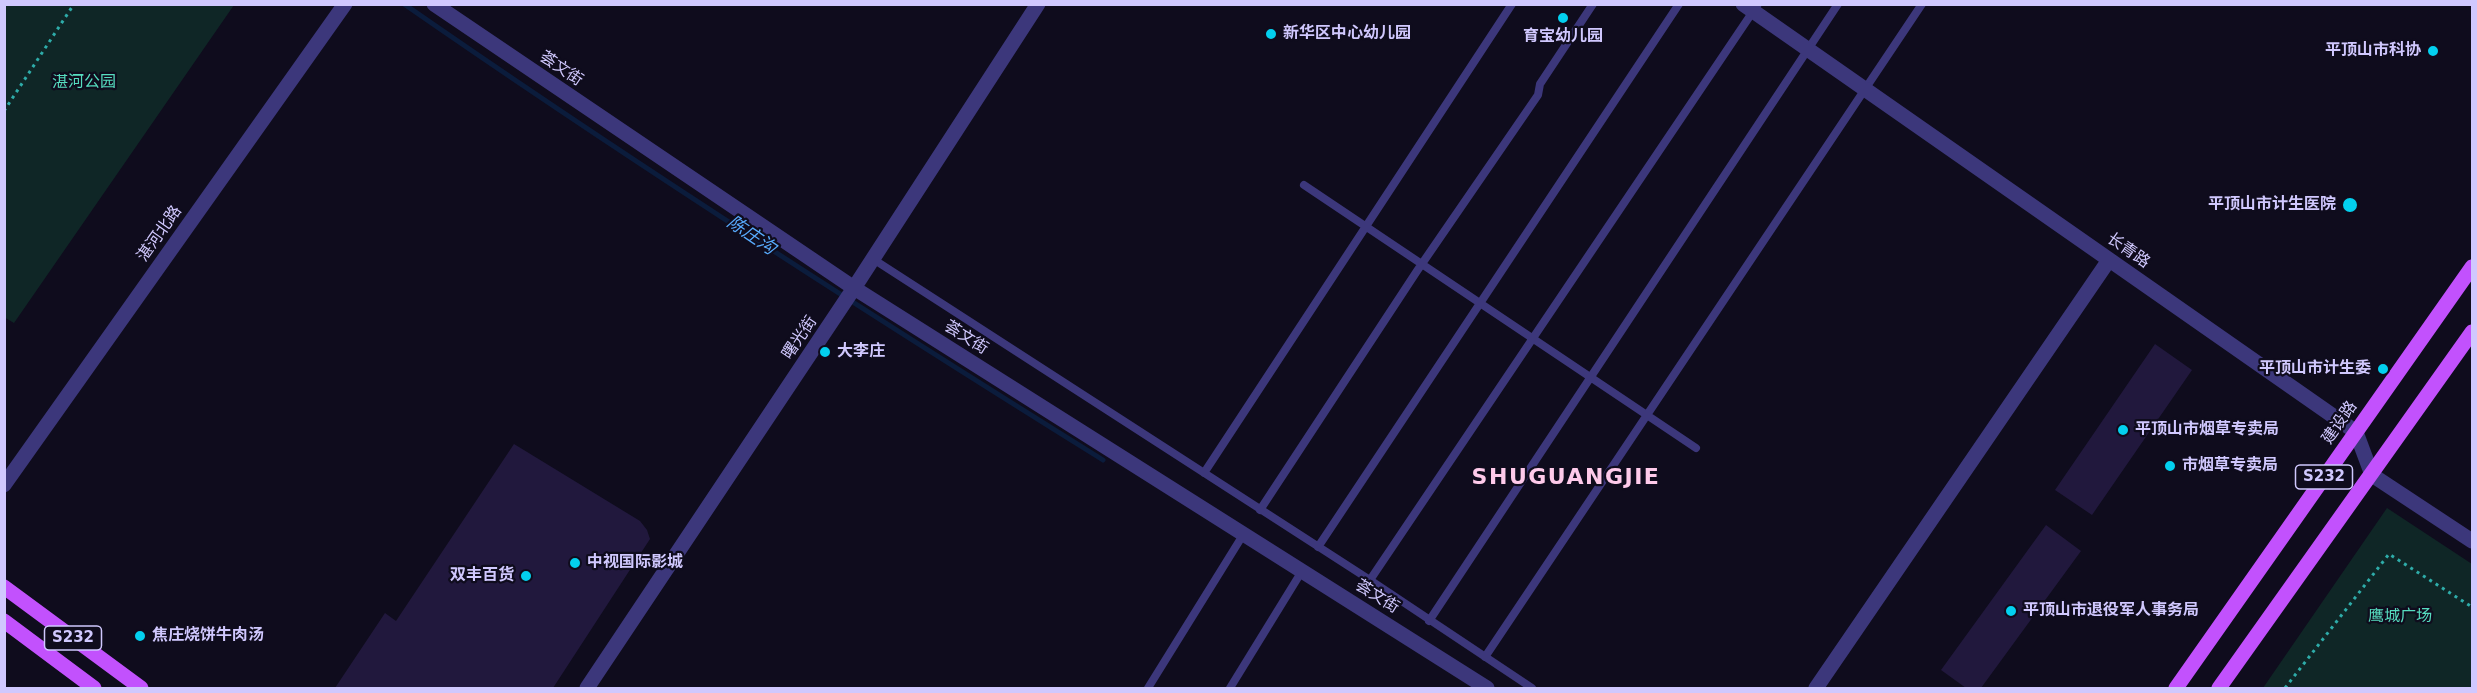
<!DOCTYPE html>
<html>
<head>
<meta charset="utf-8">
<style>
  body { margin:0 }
  #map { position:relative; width:2477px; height:693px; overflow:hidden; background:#0f0c1d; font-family:"DejaVu Sans",sans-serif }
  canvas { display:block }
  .frame { position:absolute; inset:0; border:6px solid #d0c8fe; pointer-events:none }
</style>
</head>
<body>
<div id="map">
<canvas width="2477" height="693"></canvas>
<div class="frame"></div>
</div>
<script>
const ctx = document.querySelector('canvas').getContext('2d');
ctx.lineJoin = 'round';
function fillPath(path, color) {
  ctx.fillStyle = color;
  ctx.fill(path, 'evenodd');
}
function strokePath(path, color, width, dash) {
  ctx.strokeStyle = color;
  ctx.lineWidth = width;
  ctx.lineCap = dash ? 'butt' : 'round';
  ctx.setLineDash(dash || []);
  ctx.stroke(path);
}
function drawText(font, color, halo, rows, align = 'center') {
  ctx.font = font + ' "DejaVu Sans","Noto Sans SC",sans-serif';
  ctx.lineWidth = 4.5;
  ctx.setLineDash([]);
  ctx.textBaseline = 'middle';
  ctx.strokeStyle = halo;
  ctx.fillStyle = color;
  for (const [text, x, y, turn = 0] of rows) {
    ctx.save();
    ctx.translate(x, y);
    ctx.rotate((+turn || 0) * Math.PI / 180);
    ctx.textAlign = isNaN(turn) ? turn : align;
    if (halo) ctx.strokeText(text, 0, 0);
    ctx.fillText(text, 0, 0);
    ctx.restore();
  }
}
fillPath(new Path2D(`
  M4,5H234L14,323L4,317Z
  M2387,508L2472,564V688H2263Z`), '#0f2626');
strokePath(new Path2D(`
  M404,4C633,163 867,313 1103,460`), '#0b1c3c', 5);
fillPath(new Path2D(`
  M2155,344L2192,370L2092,515L2055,490Z
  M514,444L640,521L647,530L650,539L553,688H335L385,613L396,621Z
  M2046,525L2081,551L1981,688H1966L1941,670Z`), '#21183d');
strokePath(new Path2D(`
  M4,111L74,4
  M2285,688L2389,554L2472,607`), '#2eaca9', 3, [3, 4.5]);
strokePath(new Path2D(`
  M1304,185L1696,448
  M873,259L1370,580L1532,688
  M1204,473L1512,4
  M1260,510L1417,271L1538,95L1540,84L1593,4
  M1318,547L1679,4
  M1370,580L1758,4
  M1429,621L1838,4
  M1485,657L1922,4
  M1148,688L1243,535
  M1230,688L1302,571`), '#3c377b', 8);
strokePath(new Path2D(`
  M434,4L854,288L1487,688
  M1743,4L2356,432
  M587,688L854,288L1038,4
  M1816,688L2109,260`), '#3c377b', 15);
strokePath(new Path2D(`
  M2356,432L2372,475L2472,541
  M4,485L345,4`), '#3c377b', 15);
strokePath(new Path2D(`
  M4,587L141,688
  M4,621L94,688
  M2176,688L2472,267
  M2219,688L2472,332`), '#c251fd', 15);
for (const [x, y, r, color] of [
  [1563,18,6,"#03d0ef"],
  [1271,34,6,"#03d0ef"],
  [2433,51,6,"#03d0ef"],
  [2350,205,8,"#03d0ef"],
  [825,352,6,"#03d0ef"],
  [2383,369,6,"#03d0ef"],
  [2123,430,6,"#03d0ef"],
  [2170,466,6,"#03d0ef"],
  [575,563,6,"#03d0ef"],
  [526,576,6,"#03d0ef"],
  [2011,611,6,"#03d0ef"],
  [140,636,6,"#03d0ef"]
]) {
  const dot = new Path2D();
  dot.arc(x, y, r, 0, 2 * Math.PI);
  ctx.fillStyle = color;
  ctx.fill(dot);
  strokePath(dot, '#0f0c1d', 2);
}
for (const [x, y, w] of [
  [2324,477,57],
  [73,638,57]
]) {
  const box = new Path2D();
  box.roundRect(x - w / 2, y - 12, w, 24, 4.5);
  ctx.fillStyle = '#0f0c1d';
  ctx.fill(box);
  strokePath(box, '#d0c8fe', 1.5);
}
drawText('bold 15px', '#d0c8fe', null, [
  ["S232",2324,477],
  ["S232",73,638]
]);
drawText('bold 16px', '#d0c8fe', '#0f0c1d', [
  ["新华区中心幼儿园",1283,34],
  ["育宝幼儿园",1563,37,"center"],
  ["平顶山市科协",2421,51,"right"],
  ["平顶山市计生医院",2336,205,"right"],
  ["大李庄",837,352],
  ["平顶山市计生委",2371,369,"right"],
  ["平顶山市烟草专卖局",2135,430],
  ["市烟草专卖局",2182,466],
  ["中视国际影城",587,563],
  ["双丰百货",514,576,"right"],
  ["平顶山市退役军人事务局",2023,611],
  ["焦庄烧饼牛肉汤",152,636]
], 'left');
drawText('16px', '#d0c8fe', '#0f0c1d', [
  ["荟文街",561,69,34],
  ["湛河北路",160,234,-55],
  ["长青路",2128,251,35],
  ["曙光街",800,338,-56],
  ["荟文街",966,338,32],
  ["建设路",2340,423,-55],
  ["荟文街",1377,597,32]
]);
drawText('16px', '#56dcbf', '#0f0c1d', [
  ["湛河公园",84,83],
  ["鹰城广场",2400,617]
]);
drawText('italic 18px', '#58abfd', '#0f0c1d', [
  ["陈庄沟",751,236,34]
]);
ctx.letterSpacing = '1.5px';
drawText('bold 22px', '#fecaea', '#0f0c1d', [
  ["SHUGUANGJIE",1566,478]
]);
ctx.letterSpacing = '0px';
</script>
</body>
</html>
